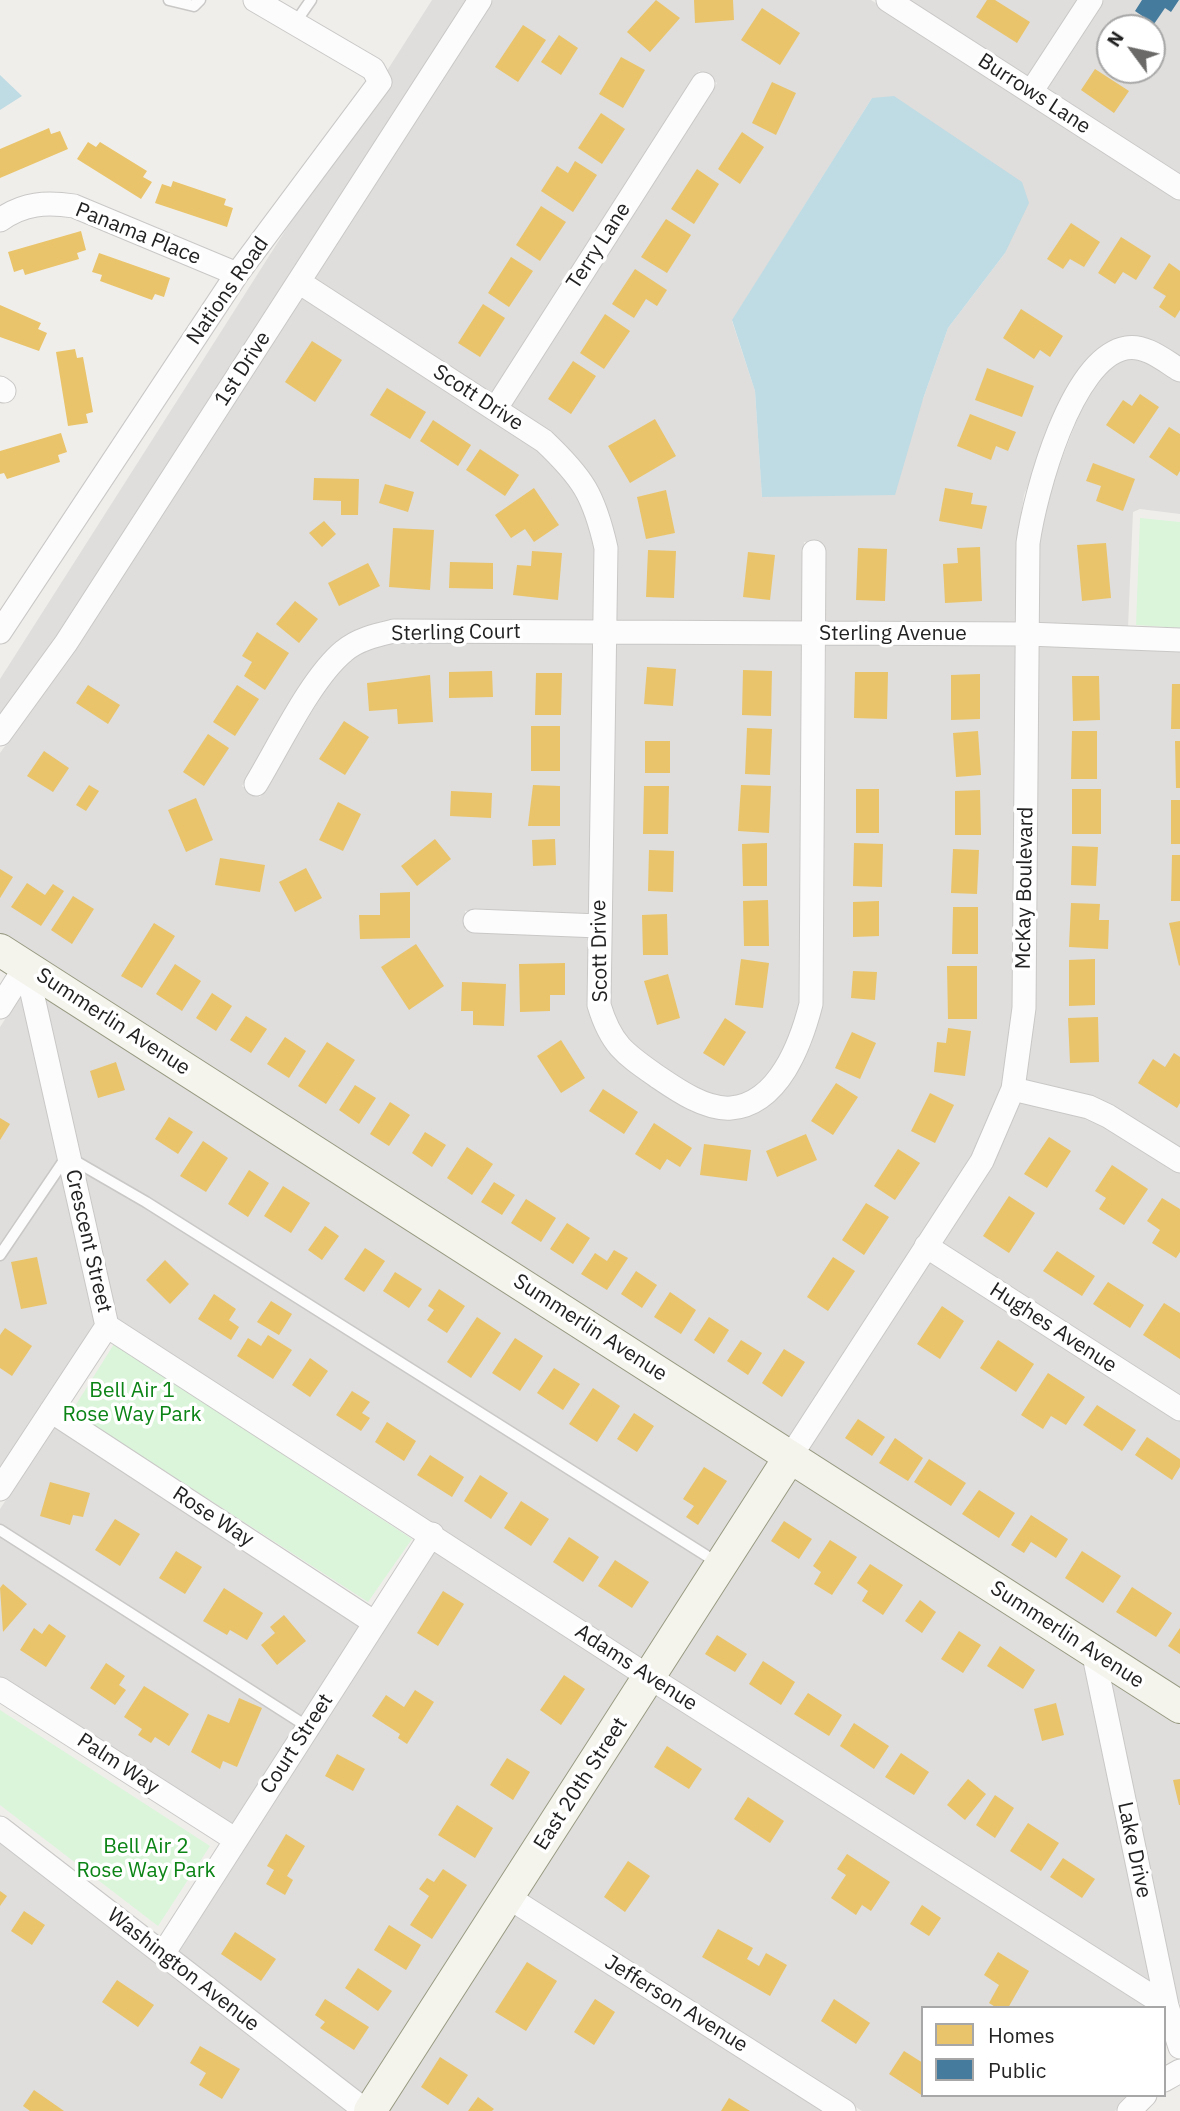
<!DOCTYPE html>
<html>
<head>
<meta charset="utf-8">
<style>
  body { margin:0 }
  #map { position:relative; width:1180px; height:2111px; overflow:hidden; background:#f0eeeb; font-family:"IBM Plex Sans",sans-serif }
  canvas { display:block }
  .legend { position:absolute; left:921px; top:2006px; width:245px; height:91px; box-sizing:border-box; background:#fff; border:2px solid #a7a7a7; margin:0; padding:9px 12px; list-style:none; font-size:21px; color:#222 }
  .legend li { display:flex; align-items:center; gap:14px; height:35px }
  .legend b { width:35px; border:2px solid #a7a7a7 }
  .north { position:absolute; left:1096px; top:14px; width:70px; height:70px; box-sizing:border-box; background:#fff; border:2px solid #a7a7a7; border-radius:50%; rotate:303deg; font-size:19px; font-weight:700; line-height:28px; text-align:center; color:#222 }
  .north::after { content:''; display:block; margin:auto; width:24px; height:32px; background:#6a6968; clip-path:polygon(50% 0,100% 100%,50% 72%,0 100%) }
</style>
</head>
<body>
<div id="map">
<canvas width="1180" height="2111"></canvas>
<ul class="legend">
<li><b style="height:19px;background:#e9c46a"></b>Homes</li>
<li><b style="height:19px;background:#457b9d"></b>Public</li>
</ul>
<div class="north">N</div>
</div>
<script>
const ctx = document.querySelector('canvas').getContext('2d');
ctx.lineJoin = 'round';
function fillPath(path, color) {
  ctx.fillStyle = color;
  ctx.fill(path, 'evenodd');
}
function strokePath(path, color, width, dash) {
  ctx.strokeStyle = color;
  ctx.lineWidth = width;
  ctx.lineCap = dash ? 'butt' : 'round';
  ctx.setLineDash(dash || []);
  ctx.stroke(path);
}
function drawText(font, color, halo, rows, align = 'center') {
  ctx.font = font + ' "IBM Plex Sans",sans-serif';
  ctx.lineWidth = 7;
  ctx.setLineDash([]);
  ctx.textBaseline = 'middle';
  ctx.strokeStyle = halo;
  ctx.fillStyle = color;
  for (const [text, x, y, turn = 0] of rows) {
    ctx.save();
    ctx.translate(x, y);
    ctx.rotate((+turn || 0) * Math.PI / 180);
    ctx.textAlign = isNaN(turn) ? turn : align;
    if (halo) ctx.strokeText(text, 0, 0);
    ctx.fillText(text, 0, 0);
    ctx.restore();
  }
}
fillPath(new Path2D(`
  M432,0H467L57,637L0,716V679Z
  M493,0H871L1180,199V360L1124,338L1106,343L1085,361L1068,386L1024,495L1016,549L1018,625L825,624L824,544L804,542L805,624L616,622V549L605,502L581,464L510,406L717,83L699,71L492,394L313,280ZM872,98L1005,253L948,328L923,399L762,497L755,391L732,321Z
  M906,0H1079L1027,78Z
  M1104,0H1180V177L1045,90ZM1110,28H1152V70H1110Z
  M303,296L538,448L566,476L587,509L595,548V622L393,621L317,664L242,786L260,797L333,677L352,658L375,646L396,641L595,642L589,916L465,911V930L589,935V1006L596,1032L616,1059L672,1097L704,1112L792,1078L811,1045L821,1007L826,644H1018L1013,1007L1002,1086L973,1155L786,1443L0,940V753L75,649Z
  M1130,357L1151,363L1180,381V514L1140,509L1133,512L1128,627L1038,625V544L1045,501L1087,395L1102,374L1117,362Z
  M615,642L805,644L801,1002L792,1035L775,1065L751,1091L729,1098L707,1093L680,1080L628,1045L616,1027L610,1005Z
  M1038,644L1180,650V1151L1025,1082L1034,1010Z
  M41,987L776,1459L645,1663L116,1321Z
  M22,993L96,1323L0,1470V1027Z
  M1020,1100L1062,1109L1104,1124L1180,1173V1398L940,1244L991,1167Z
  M929,1260L1180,1420V1696L804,1455Z
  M55,1425L361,1625L233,1826L0,1678V1509Z
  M794,1470L1084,1657L1152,1985L663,1675Z
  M436,1548L635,1679L365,2099L177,1953Z
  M1108,1672L1180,1718V2003L1176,2000Z
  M653,1691L1152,2008H923V2095H1130L1115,2111H862L522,1895Z
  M0,1840L350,2111H0Z
  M512,1911L827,2111H383Z`), '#dfdedc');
fillPath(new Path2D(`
  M1140,518L1180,522V628L1136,625Z
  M114,1344L412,1539L368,1602L72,1411Z
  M0,1710L210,1846L158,1926L0,1805Z`), '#daf5da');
fillPath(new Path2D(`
  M0,75L22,96L0,110Z
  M894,96L1022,182L1029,203L1005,253L948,328L923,399L895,495L762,497L755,391L732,320L872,98Z`), '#bfdbe3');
fillPath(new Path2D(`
  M656,0L680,18L650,52L627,32Z
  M694,0H733L734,20L695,23Z
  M987,0H995L1030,22L1017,43L976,17Z
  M762,8L800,33L780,65L741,40Z
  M523,25L546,40L518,82L495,67Z
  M559,35L578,48L561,75L541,62Z
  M1110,45V64L1102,58Z
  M621,57L645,70L623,108L599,94Z
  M1095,69L1129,91L1114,113L1081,90Z
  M1120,70H1143L1136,80Z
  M772,82L796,93L776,135L752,123Z
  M601,113L625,129L602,164L578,148Z
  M49,128L51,134L60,131L68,149L0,178V149Z
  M742,132L764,147L740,184L718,169Z
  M88,142L96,147L100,142L147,171L143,177L152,182L141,199L77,159Z
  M575,161L597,175L573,212L541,191L557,166L568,173Z
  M697,169L719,184L694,224L671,209Z
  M173,181L226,199L224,205L233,208L227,227L155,203L162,184L171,187Z
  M541,206L566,222L540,261L516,245Z
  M666,219L691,235L667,273L641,257Z
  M1071,223L1100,242L1084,267L1070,259L1063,269L1047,259Z
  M81,231L86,250L77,253L79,259L25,275L23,269L14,272L8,252Z
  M1121,237L1151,256L1136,280L1123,272L1115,284L1098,273Z
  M99,253L170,278L164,297L155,294L152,300L100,281L102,275L92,272Z
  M511,257L533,271L509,307L488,293Z
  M1169,263L1180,271V310L1175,318L1159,307L1166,296L1153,288Z
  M635,269L667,290L657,306L646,299L634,318L612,304Z
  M483,304L505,318L480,357L458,343Z
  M0,305L41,323L38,329L47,333L39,351L0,337Z
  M1021,309L1063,336L1050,357L1040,350L1034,359L1003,338Z
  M605,314L630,331L604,369L580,353Z
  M312,341L342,360L315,402L285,382Z
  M75,349L77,358L83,357L93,412L86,414L88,423L68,426L56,352Z
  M573,361L596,376L571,414L548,399Z
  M987,368L1034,386L1022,417L975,400Z
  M387,388L426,412L410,439L370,415Z
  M1140,394L1159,407L1134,444L1106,425L1123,400L1132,406Z
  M970,414L1016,432L1008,451L996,446L991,460L957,446Z
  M655,419L676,456L630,483L608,446Z
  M433,420L471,445L458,466L420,441Z
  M1169,427L1180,434V471L1177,476L1149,457Z
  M61,433L67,452L58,455L60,462L7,479L4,473L0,474V451Z
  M480,449L519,475L505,496L466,470Z
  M1093,463L1135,479L1123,511L1096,501L1101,486L1086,481Z
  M314,478L359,479L358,515H341V501L313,500Z
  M385,484L414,492L408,512L379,503Z
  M534,488L559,525L534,542L525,529L511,538L495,515Z
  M945,488L973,493L971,504L987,506L982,529L939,521Z
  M666,490L675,533L646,539L637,497Z
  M324,521L336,534L322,547L309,533Z
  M393,528L434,530L430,590L389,587Z
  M1106,543L1111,598L1082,601L1077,545Z
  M980,547L982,601L945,603L943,564L958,563L957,548Z
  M858,548L887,549L885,601L856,600Z
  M648,550L676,551L674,598L646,597Z
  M532,551L562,553L558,600L513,595L517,565L531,566Z
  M748,552L775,555L770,600L743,597Z
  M450,562L493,563V589L449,588Z
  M368,563L380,586L339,606L328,583Z
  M295,601L318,619L299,643L276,624Z
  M257,632L289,653L265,690L244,676L252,662L242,656Z
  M647,667L676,669L673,706L644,704Z
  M743,670L772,671L771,716L742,715Z
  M492,671L493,697L449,698V672Z
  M855,672H888L887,719L854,718Z
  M536,673H562L561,715H535Z
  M980,674V719L951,720V675Z
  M430,675L433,722L398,724L397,709L369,711L367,683Z
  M1072,676H1099L1100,720L1073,721Z
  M1172,684H1180V729H1171Z
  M88,685L120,705L108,724L76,703Z
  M237,685L259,699L235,736L213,722Z
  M344,721L369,737L345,775L319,759Z
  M531,726H560V771H531Z
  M747,728L772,729L770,775L745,774Z
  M978,731L981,775L956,777L953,733Z
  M1072,731H1097V779H1071Z
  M208,734L229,748L204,786L183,772Z
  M645,741H670V773H645Z
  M1175,741H1180V788H1176Z
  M44,751L69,768L53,792L27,776Z
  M89,785L99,791L86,811L76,805Z
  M533,785L560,786V826H528Z
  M741,785L771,786L769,833L738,831Z
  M644,786H669L668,834H643Z
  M856,789H879V833H856Z
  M1072,789H1101V834H1072Z
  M980,790L981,835H955V791Z
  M451,791L492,793L491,818L450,816Z
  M196,798L213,840L186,852L168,810Z
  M1171,800H1180V844H1171Z
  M338,802L361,814L343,851L319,840Z
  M435,839L451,859L417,886L401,866Z
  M555,839L556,865L533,866L532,840Z
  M767,843V886H743L742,844Z
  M854,843L883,844L882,887L853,886Z
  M1072,846L1098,847L1096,886L1071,885Z
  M953,849L979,850L977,894L951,893Z
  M649,850L674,851L673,892L648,891Z
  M1172,855H1180V901H1171Z
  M220,858L265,865L260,892L215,885Z
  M306,868L322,898L295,912L279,882Z
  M0,869L13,877L0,898Z
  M27,883L45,895L53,884L64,891L41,926L11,907Z
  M410,892V938L360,939L359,915H380V893Z
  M73,896L94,909L72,944L51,930Z
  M768,900L769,946H744L743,901Z
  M879,901V936L853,937V902Z
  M1071,903L1100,904L1099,920H1109L1108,949L1069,947Z
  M953,907H978V954H952Z
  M667,914L668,955H643L642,915Z
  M1180,921V965L1179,966L1169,923Z
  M154,923L175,936L142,988L121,976Z
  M416,944L444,986L409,1010L381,967Z
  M741,959L769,963L763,1008L735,1005Z
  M1095,959V1005L1069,1006V960Z
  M565,963V995H550V1011L520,1012L519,964Z
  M175,964L201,981L182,1011L156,994Z
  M947,966H977V1019H948Z
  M853,971L877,972L875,1000L851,998Z
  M668,974L680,1018L657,1025L644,981Z
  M462,982L506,984L504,1026L473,1025V1011H461Z
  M212,993L232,1006L216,1031L196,1018Z
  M246,1016L267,1029L251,1053L230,1040Z
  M1098,1017L1099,1062L1070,1063L1068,1018Z
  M725,1018L746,1032L724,1066L703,1053Z
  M948,1028L971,1031L965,1076L934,1072L937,1042L946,1043Z
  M852,1032L876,1043L860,1079L835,1068Z
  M285,1037L306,1051L289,1078L267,1064Z
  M561,1040L585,1078L561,1093L537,1056Z
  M327,1042L355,1060L326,1104L298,1086Z
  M1174,1053L1180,1057V1103L1177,1108L1138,1083L1153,1059L1165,1067Z
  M116,1062L125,1090L98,1098L90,1071Z
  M836,1083L858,1097L833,1135L811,1121Z
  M355,1085L376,1098L359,1124L339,1110Z
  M603,1089L638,1112L624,1134L589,1111Z
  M930,1093L954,1105L935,1143L911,1131Z
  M390,1102L410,1115L389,1146L370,1134Z
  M169,1117L193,1132L178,1154L155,1139Z
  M0,1118L10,1124L0,1140Z
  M654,1123L692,1148L680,1167L667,1159L660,1170L635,1154Z
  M425,1132L446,1145L432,1167L412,1153Z
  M806,1134L817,1160L777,1177L766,1151Z
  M1049,1137L1071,1151L1047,1188L1024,1174Z
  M203,1141L228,1158L206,1192L180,1176Z
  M704,1144L751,1150L747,1181L700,1175Z
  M467,1147L493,1164L472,1195L447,1178Z
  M898,1149L920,1163L895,1200L874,1186Z
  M1112,1165L1148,1189L1124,1225L1099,1209L1106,1198L1095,1191Z
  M249,1170L269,1183L248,1217L228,1204Z
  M494,1182L515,1195L502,1215L481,1202Z
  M283,1186L310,1203L291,1233L264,1216Z
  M1009,1196L1035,1213L1009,1253L983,1236Z
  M1162,1198L1180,1209V1252L1176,1258L1152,1243L1160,1230L1147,1221Z
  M526,1199L556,1218L541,1242L511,1223Z
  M866,1203L889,1217L864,1255L842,1240Z
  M567,1223L590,1238L573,1264L550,1249Z
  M325,1226L339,1236L322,1260L308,1250Z
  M365,1248L385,1261L364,1292L344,1279Z
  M614,1250L628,1258L607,1290L581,1274L595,1253L607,1261Z
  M1057,1251L1095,1276L1082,1296L1043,1271Z
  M37,1257L47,1304L21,1309L11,1262Z
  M833,1257L855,1271L828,1311L807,1297Z
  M165,1260L189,1284L170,1304L146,1280Z
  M636,1271L657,1285L642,1308L621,1294Z
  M395,1272L422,1289L409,1308L383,1291Z
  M1108,1282L1144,1305L1130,1328L1093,1304Z
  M439,1289L465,1306L447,1333L427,1320L434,1310L428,1306Z
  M670,1292L696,1310L681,1334L654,1317Z
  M214,1294L236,1309L229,1320L239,1327L231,1340L198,1319Z
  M271,1301L292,1314L279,1335L257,1322Z
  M1164,1303L1180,1313V1359L1143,1335Z
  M942,1306L964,1321L940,1359L917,1344Z
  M477,1317L501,1333L471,1378L447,1362Z
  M709,1317L729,1330L714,1354L694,1340Z
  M5,1328L32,1346L12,1376L0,1368V1335Z
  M268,1335L292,1350L273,1379L237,1356L248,1338L261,1346Z
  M515,1338L543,1356L520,1391L492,1373Z
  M741,1340L762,1353L748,1375L727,1361Z
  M998,1340L1034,1364L1016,1392L980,1368Z
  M784,1349L805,1362L782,1397L762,1383Z
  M310,1358L328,1371L310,1397L292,1385Z
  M554,1368L580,1384L563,1410L537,1393Z
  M1048,1373L1085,1397L1066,1425L1051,1416L1043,1429L1021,1415Z
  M593,1388L620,1406L597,1442L569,1424Z
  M352,1391L370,1402L362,1413L370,1418L361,1431L336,1415Z
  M1097,1405L1136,1430L1122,1451L1083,1425Z
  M634,1413L654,1426L637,1452L617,1439Z
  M858,1419L885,1437L872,1456L845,1438Z
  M387,1422L416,1441L404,1461L375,1442Z
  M1147,1437L1180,1459V1467L1172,1480L1135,1455Z
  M895,1438L923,1458L908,1481L879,1463Z
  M430,1455L464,1477L452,1497L417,1475Z
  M929,1459L966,1483L951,1506L914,1482Z
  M704,1467L727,1481L698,1525L686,1517L694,1506L683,1499Z
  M480,1475L508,1493L491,1519L464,1501Z
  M50,1482L90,1493L83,1517L73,1515L70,1525L40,1516Z
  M979,1490L1015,1513L999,1538L962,1514Z
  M521,1501L549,1519L531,1546L504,1528Z
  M1031,1515L1068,1539L1056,1558L1031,1542L1024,1553L1011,1545Z
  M115,1519L140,1534L120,1566L95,1550Z
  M784,1521L812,1539L799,1559L771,1541Z
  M569,1537L599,1557L583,1582L553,1562Z
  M830,1540L857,1557L832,1595L814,1584L821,1572L813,1566Z
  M176,1551L202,1567L185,1594L159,1578Z
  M1082,1551L1121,1576L1103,1603L1065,1578Z
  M615,1560L649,1582L632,1608L598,1586Z
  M870,1564L903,1585L883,1615L862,1601L868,1591L857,1583Z
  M3,1584L27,1604L3,1632L0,1588Z
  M1132,1587L1172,1613L1156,1637L1116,1612Z
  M224,1588L263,1613L247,1640L230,1630L227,1635L203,1621Z
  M443,1591L464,1604L438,1646L417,1633Z
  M920,1600L936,1612L922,1633L905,1621Z
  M284,1615L306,1641L277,1665L261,1645L275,1633L270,1627Z
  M49,1624L66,1636L46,1667L20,1650L34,1628L42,1634Z
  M1180,1628V1654L1168,1646Z
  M959,1631L981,1645L963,1673L941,1659Z
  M717,1635L747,1654L735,1672L705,1654Z
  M1000,1646L1035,1670L1023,1689L987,1666Z
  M763,1661L795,1682L781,1705L749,1684Z
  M106,1663L125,1676L119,1685L126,1690L115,1705L90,1688Z
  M564,1675L585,1689L561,1725L540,1710Z
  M144,1686L189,1714L169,1746L155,1737L151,1743L138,1735L142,1729L124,1717Z
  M415,1690L434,1702L407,1744L398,1738L400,1734L372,1716L386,1695L404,1707Z
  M808,1693L842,1715L829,1736L794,1714Z
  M239,1698L262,1708L237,1767L223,1761L220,1769L191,1752L208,1714L229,1723Z
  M1056,1703L1064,1735L1042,1741L1034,1709Z
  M854,1723L889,1746L874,1769L840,1746Z
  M667,1746L702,1769L689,1789L654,1767Z
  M901,1753L929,1772L914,1795L885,1777Z
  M337,1754L365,1769L353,1791L325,1776Z
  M507,1758L530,1772L513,1800L490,1785Z
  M968,1779L986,1794L965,1820L947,1805Z
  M1180,1779V1805H1179L1173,1780Z
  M995,1795L1014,1808L995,1838L976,1825Z
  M748,1797L784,1821L770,1843L734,1819Z
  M457,1805L493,1828L475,1858L438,1835Z
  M1028,1823L1059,1843L1041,1871L1010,1851Z
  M286,1834L305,1846L287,1876L293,1880L285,1895L266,1884L274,1870L267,1866Z
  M847,1854L890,1882L871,1911L862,1905L856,1915L831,1898L846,1875L837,1869Z
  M1063,1858L1095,1879L1082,1898L1050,1877Z
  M628,1861L650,1876L625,1912L604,1897Z
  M443,1869L467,1885L432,1939L410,1925L429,1896L419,1889L427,1878L434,1882Z
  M0,1891L7,1896L0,1906Z
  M922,1905L941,1918L929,1936L910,1924Z
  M24,1911L45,1925L32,1945L11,1931Z
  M389,1925L421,1945L406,1970L374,1950Z
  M718,1929L753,1948L747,1959L759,1966L766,1953L787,1965L770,1996L702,1957Z
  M235,1932L276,1959L261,1981L221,1954Z
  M998,1952L1029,1971L1008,2008H997L989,2003L999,1985L984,1975Z
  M527,1962L557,1981L526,2031L495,2012Z
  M358,1968L392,1991L378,2011L345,1988Z
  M117,1980L154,2005L138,2027L102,2002Z
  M325,1999L369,2027L354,2050L320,2028L325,2022L315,2015Z
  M595,1999L615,2012L594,2045L574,2032Z
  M834,1999L870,2023L856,2044L821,2021Z
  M200,2046L240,2069L222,2099L199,2085L206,2073L190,2063Z
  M904,2051L923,2063V2096L889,2074Z
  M440,2057L468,2075L448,2105L421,2087Z
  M34,2090L64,2111H30L23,2106Z
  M478,2097L494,2109L492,2111H468Z
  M729,2098L750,2111H721Z`), '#e9c46a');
fillPath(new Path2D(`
  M1142,0H1179L1171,12L1165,8L1154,24L1135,11Z`), '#457b9d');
const lane = new Path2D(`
  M169,0L194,6L200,0
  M295,23L311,0
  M70,1158L146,1202L718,1563
  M0,1255L67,1156
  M0,1530L308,1727`);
const street = new Path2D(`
  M888,0L1180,188
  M1031,92L1091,0
  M0,220C24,203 46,202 74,206L237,274
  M299,282L544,441C583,478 594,495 606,548L599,1005C611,1045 625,1054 658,1077C677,1090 706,1110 731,1108C779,1104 801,1043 811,1004L814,552
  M0,388L4,391
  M496,408L703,84
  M0,632L237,274L380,82L373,69L255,0
  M0,734L66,643L480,0
  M256,784C279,746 311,678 344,651C358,639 377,635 394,631L1028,634L1180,640
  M475,921L599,926
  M0,1007L26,966
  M1013,1089L1089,1107L1108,1116L1180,1161
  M926,1246L1180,1409
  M107,1326L649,1677L1167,2006
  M51,1411L375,1623
  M790,1457L982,1161L1013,1089L1024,1008L1028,543C1035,494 1071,358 1126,348C1145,344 1165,361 1180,370
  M0,1489L107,1326L26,966
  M1093,1651L1167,2006L1180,2047
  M0,1689L236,1840
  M0,1828L366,2111
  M508,1897L844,2111
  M163,1954L432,1534
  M1164,2080L1180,2071
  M1129,2111L1145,2095`);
const secondary = new Path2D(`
  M0,950L1180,1707
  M370,2111L790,1457`);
strokePath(lane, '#c9c8c7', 13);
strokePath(street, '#c9c8c7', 25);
strokePath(secondary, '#999a82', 34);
strokePath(lane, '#fdfcfc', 10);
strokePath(street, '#fdfcfc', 23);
strokePath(secondary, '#f4f4ed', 32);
drawText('21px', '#222', '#fff', [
  ["Burrows Lane",1034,94,33],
  ["Panama Place",138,234,22],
  ["Terry Lane",599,246,-57],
  ["Nations Road",228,291,-55],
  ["1st Drive",243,369,-57],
  ["Scott Drive",478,398,33],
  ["Sterling Court",456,633,-1],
  ["Sterling Avenue",893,634],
  ["McKay Boulevard",1025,888,-89],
  ["Scott Drive",600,951,-91],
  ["Summerlin Avenue",113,1022,33],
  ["Crescent Street",88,1241,77],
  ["Summerlin Avenue",590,1328,33],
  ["Hughes Avenue",1053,1328,33],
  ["Rose Way",213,1517,33],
  ["Summerlin Avenue",1067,1635,33],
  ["Adams Avenue",636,1668,33],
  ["Court Street",297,1744,-57],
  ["Palm Way",118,1764,33],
  ["East 20th Street",581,1784,-57],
  ["Lake Drive",1134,1850,78],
  ["Washington Avenue",183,1970,38],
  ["Jefferson Avenue",676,2004,32]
]);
drawText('21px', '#0c8416', '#fff', [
  ["Bell Air 1",132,1391],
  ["Rose Way Park",132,1415],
  ["Bell Air 2",146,1847],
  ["Rose Way Park",146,1871]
]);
</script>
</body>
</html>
